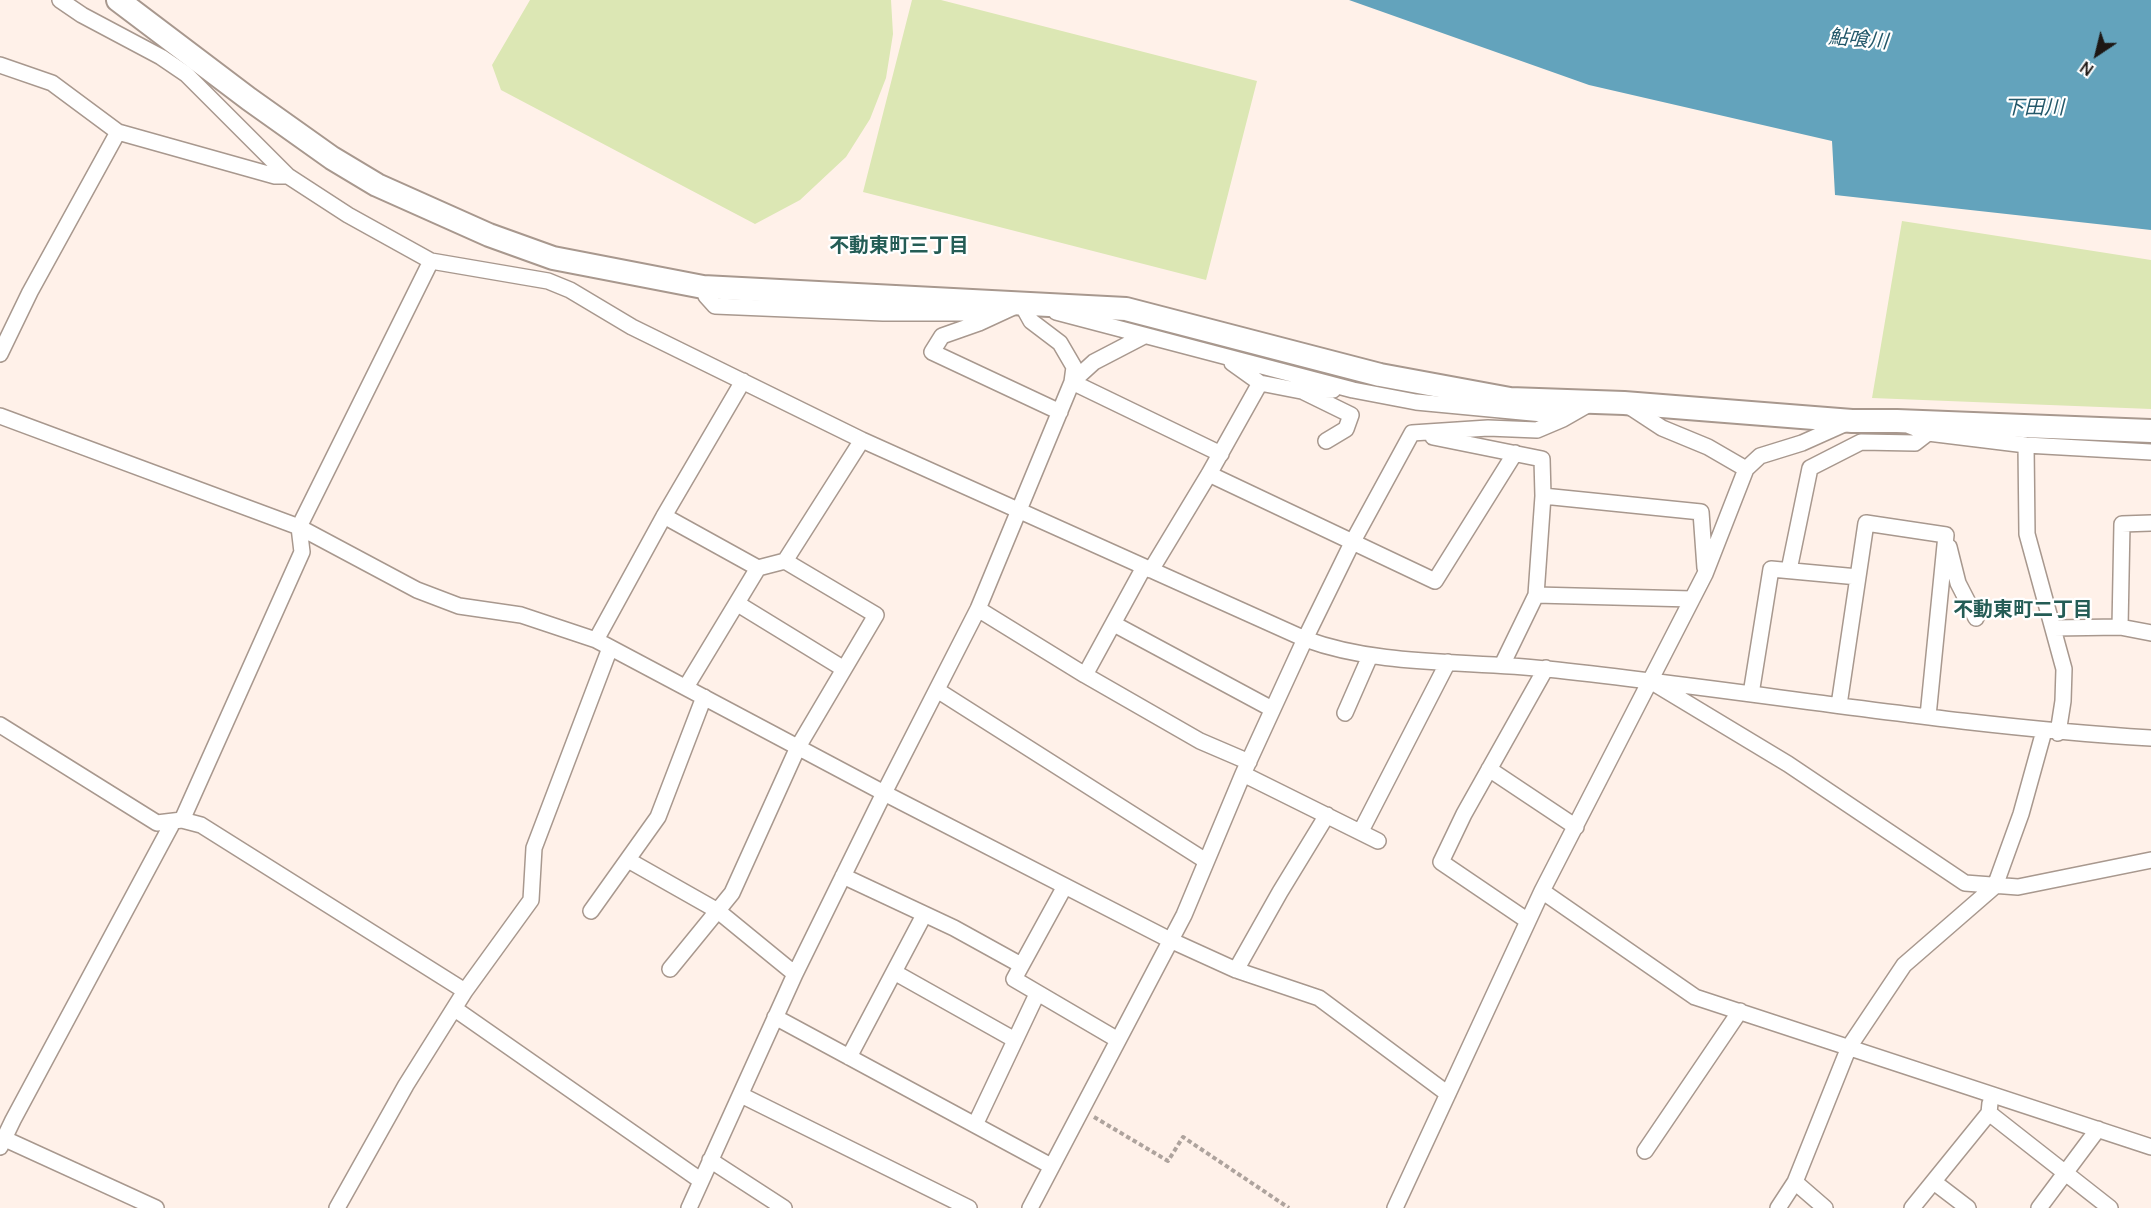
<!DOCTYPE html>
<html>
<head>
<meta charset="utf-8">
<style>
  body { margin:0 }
  #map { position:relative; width:2151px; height:1208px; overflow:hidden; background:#fff1e9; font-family:Manrope,sans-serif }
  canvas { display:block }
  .north { position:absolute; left:2067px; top:24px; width:60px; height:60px; -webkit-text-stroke:4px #fff; paint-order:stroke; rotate:215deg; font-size:16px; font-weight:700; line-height:24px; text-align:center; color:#1d1714 }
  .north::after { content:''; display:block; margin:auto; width:21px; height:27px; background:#1d1714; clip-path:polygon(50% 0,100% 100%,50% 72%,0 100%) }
</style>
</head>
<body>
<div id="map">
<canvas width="2151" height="1208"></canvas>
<div class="north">N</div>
</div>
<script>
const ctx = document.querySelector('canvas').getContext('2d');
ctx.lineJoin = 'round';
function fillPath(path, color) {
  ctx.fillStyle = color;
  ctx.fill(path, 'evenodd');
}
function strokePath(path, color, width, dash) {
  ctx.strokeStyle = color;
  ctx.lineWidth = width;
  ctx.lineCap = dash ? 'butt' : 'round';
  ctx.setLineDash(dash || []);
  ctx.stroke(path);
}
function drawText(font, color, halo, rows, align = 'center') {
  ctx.font = font + ' Manrope,"Noto Sans JP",sans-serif';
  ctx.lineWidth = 4.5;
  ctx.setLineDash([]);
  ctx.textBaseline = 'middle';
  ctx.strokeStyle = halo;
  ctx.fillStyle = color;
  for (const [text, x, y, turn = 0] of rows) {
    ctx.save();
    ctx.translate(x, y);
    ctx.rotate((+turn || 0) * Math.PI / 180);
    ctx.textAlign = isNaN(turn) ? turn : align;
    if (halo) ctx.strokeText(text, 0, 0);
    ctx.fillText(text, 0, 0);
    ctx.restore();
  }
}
fillPath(new Path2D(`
  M530,0H891L893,34L886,78L870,119L846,157L800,200L755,224L501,90L492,65Z
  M912,0H941L1257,81L1206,280L863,192Z
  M1902,221L2151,260V409L1872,398Z`), '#dce7b4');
fillPath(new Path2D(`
  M1349,0H2151V230L1835,195L1832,141L1589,85Z`), '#63a3bc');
const street = new Path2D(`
  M60,0L82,15L161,57L186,74L288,176L348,215L431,261L548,281L570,290L632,327L862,440L1305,639C1381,667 1466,660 1547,669C1748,690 1949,726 2151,738
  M0,65L52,83L118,132L275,176H288
  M703,287L706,296L715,306L883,313H997
  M1018,305L979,323L942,336L932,352L1060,412
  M1056,312L1353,390L1416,402L1543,414L1571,407
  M1144,336L1094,362L1072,382L1221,454
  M0,354L30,292L118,132
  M1232,363L1260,383L1301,391L1333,390
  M1304,392L1351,415L1346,429L1326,441
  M1627,405L1662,428L1708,447L1746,469
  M0,416L299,527L417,590L459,606L521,615L596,640L884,793L1170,940L1236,970L1319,998L1448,1094
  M1910,426L1928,433L2026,445L2151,452
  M1433,437L1542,459L1543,496L1536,595L1502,665
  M2026,445L2027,534L2064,669L2063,701L2058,733
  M1209,474L1435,581L1515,453
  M1543,496L1701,512L1705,568
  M664,516L758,568
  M1949,547L1958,583L1976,618
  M1151,570L1209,474L1260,383
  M1789,570L1810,468L1861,442L1915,443L1928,433
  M1536,595L1692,599
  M738,604L844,669
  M978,609L1085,675L1200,741L1249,762
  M1114,624L1272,709
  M2120,627L2122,524L2151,523
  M2054,628L2120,627L2151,633
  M596,640L664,516L743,381
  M1085,675L1144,567
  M1657,685L1788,764L1965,883L2018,887L2151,860
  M686,687L758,568L785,561L862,440
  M937,690L1206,861
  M1751,694L1771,569L1858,577
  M1839,705L1866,523L1946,535L1928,716
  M1345,713L1370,656
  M0,725L157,823L182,820L201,825L465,991
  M1489,769L1576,827
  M1243,774L1378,841
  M182,820L302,552L299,527L431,261
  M1361,831L1448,662
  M628,860L718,911L795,974
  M843,876L954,928L1021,965
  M1065,886L1014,979L1118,1040
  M1542,891L1695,997L2151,1147
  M591,911L658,817L704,697
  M1528,921L1441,862L1464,814L1546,668
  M670,969L732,893L798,747L876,615L785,561
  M1236,970L1280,892L1327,815
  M894,972L1015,1040
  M455,1009L700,1180
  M775,1017L1051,1166
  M849,1057L924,915
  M741,1095L969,1208
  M1989,1113L2110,1208
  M975,1125L1037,994
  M5,1139L156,1208
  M0,1147L13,1120L173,822
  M1645,1151L1740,1011
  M710,1160L784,1208
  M1795,1182L1825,1208
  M1934,1182L1968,1208
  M337,1208L406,1085L465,991L531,900L534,848L610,648
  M689,1208L795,974L884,793L978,609L1072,382L1074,367L1060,343L1031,321L1021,303
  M1030,1208L1184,915L1243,774L1305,639L1352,543L1412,433L1488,428L1537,430L1563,419L1591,403
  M1395,1208L1542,891L1705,574L1746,469L1760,456L1802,443L1849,422
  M1778,1208L1795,1182L1849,1047L1904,965L1995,886L2021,814L2044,731
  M1912,1208L1989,1113L1990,1103
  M2039,1208L2098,1129`);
const secondary = new Path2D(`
  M118,0L249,99L332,158L377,185L489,235L553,258L703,287L1126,309L1380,375L1510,399L1624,403L1852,421H1897L2151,431`);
strokePath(street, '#a8988e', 18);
strokePath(secondary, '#a8988e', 26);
strokePath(new Path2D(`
  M1094,1117L1168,1161L1183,1137L1289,1208`), '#aea39d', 4, [4.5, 3]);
strokePath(street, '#fff', 15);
strokePath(secondary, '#fff', 22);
drawText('italic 20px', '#23586a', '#fff', [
  ["鮎喰川",1858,40,5],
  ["下田川",2034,108]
]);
drawText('bold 20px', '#245c55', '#fff', [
  ["不動東町三丁目",899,246],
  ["不動東町二丁目",2023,610]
]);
</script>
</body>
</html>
